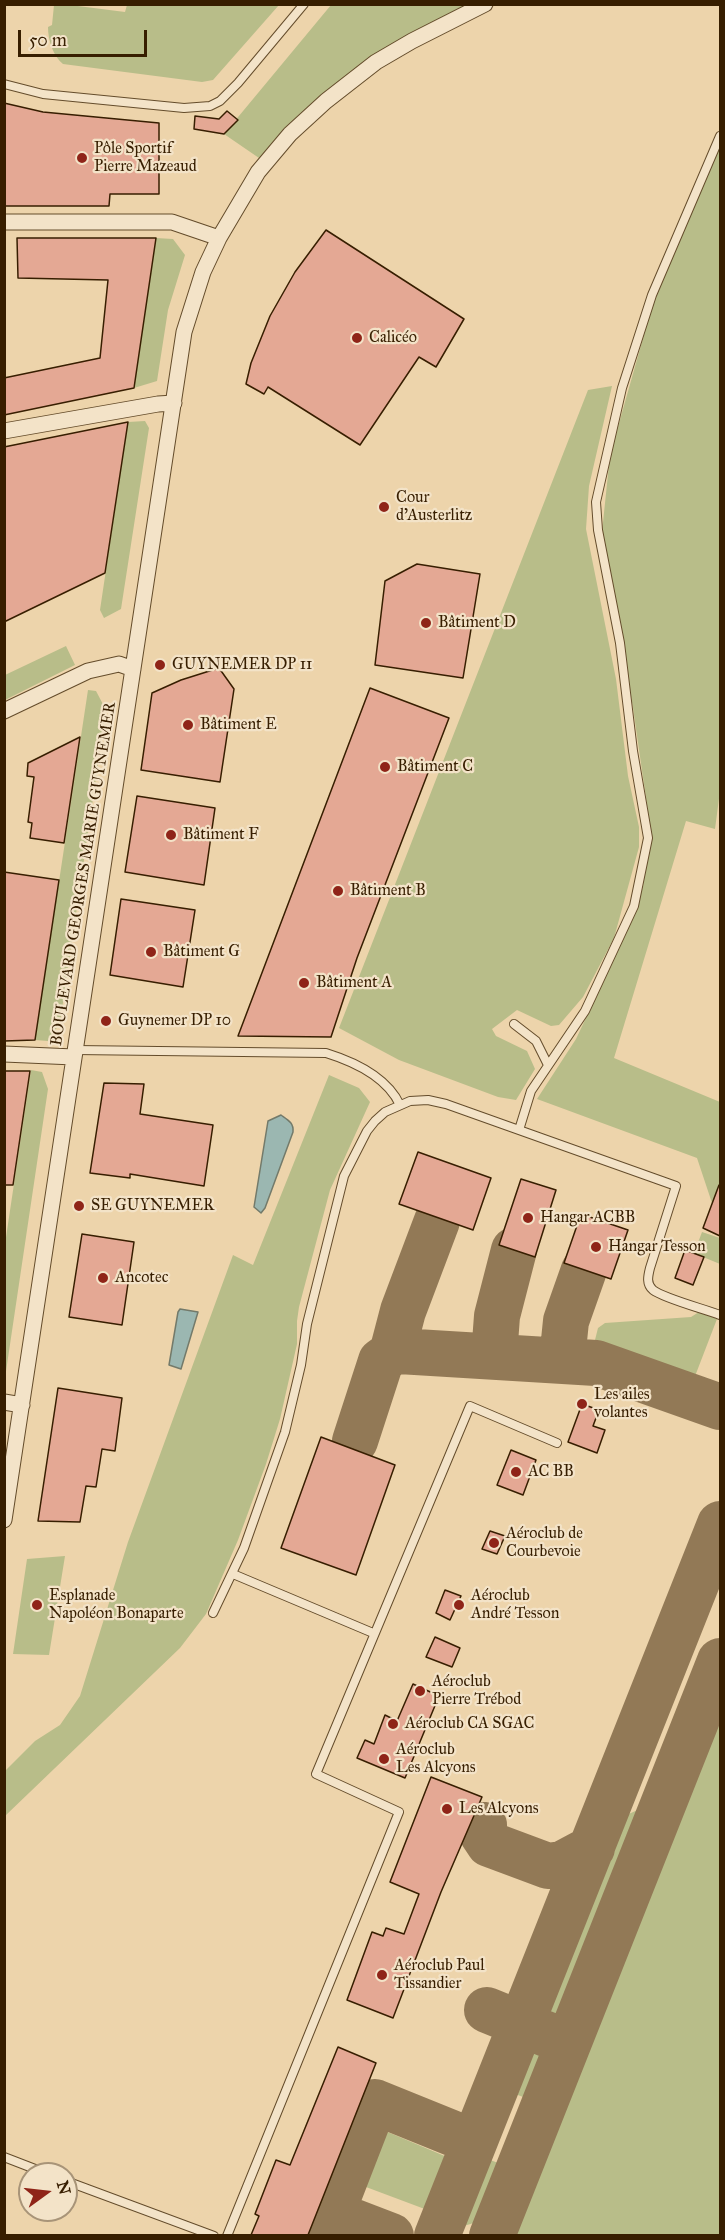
<!DOCTYPE html>
<html>
<head>
<meta charset="utf-8">
<style>
  body { margin:0 }
  #map { position:relative; width:725px; height:2240px; overflow:hidden; background:#edd4ab; font-family:"IM FELL Great Primer",serif }
  canvas { display:block }
  .frame { position:absolute; inset:0; border:6px solid #371e00; pointer-events:none }
  .north { position:absolute; left:18px; top:2162px; width:60px; height:60px; box-sizing:border-box; background:#f3e3c8; border:2px solid #a89478; border-radius:50%; rotate:75deg; font-size:16px; font-weight:700; line-height:24px; text-align:center; color:#371e00 }
  .north::after { content:''; display:block; margin:auto; width:21px; height:27px; background:#8f2418; clip-path:polygon(50% 0,100% 100%,50% 72%,0 100%) }
  .scale { position:absolute; left:18px; top:30px; width:129px; height:27px; box-sizing:border-box; border:3px solid #371e00; border-top:0; padding-left:8px; font-size:18px; line-height:21px; white-space:nowrap; color:#371e00; -webkit-text-stroke:4px #f3e3c8; paint-order:stroke }
</style>
</head>
<body>
<div id="map">
<canvas width="725" height="2240"></canvas>
<div class="frame"></div>
<div class="north">N</div>
<div class="scale">50 m</div>
</div>
<script>
const ctx = document.querySelector('canvas').getContext('2d');
ctx.lineJoin = 'round';
function fillPath(path, color) {
  ctx.fillStyle = color;
  ctx.fill(path, 'evenodd');
}
function strokePath(path, color, width, dash) {
  ctx.strokeStyle = color;
  ctx.lineWidth = width;
  ctx.lineCap = dash ? 'butt' : 'round';
  ctx.setLineDash(dash || []);
  ctx.stroke(path);
}
function drawText(font, color, halo, rows, align = 'center') {
  ctx.font = font + ' "IM FELL Great Primer",serif';
  ctx.lineWidth = 4.5;
  ctx.setLineDash([]);
  ctx.textBaseline = 'middle';
  ctx.strokeStyle = halo;
  ctx.fillStyle = color;
  for (const [text, x, y, turn = 0] of rows) {
    ctx.save();
    ctx.translate(x, y);
    ctx.rotate((+turn || 0) * Math.PI / 180);
    ctx.textAlign = isNaN(turn) ? turn : align;
    if (halo) ctx.strokeText(text, 0, 0);
    ctx.fillText(text, 0, 0);
    ctx.restore();
  }
}
fillPath(new Path2D(`
  M54,5H70L125,12L127,5H279L213,80L202,82L63,64C53,56 48,40 48,27L52,25Z
  M331,5H485L326,101L259,158L224,134Z
  M720,147V791L715,829L686,821L614,1058L720,1102V1206L712,1203L697,1158L537,1099L576,1039L630,925L643,887L651,833L633,708L602,532L610,455L653,303Z
  M156,238L173,239L185,255L168,310L157,381L134,388Z
  M612,386L589,486L586,529L616,679L628,776L639,827V847L614,938L583,997L559,1025L551,1026L517,1010L492,1029L496,1036L527,1051L535,1069L516,1100L498,1097L399,1060L339,1028L588,390Z
  M145,421L149,428L121,609L104,618L100,610L128,422Z
  M66,646L75,665L5,700V675Z
  M88,690L96,691L106,710L60,1023L48,1041L35,1040Z
  M31,1070L42,1072L48,1089L5,1378V1244Z
  M329,1075L359,1088L370,1102L330,1190L299,1307L297,1321V1344L280,1419L266,1464L238,1540L206,1614L180,1648L5,1816V1771L35,1741L60,1725L80,1696L128,1542L233,1255L253,1265Z
  M702,1232L720,1238V1264L686,1250L688,1245L696,1248Z
  M699,1312L717,1319L692,1384L617,1358L592,1352L598,1328L605,1323L691,1317Z
  M65,1556L49,1655L13,1654L27,1559Z
  M720,1689V2235H509L507,2228V2221Z
  M640,1809L642,1810L644,1816L641,1827L563,2022L540,2013L614,1827L624,1816Z
  M525,2049L548,2059L531,2100L510,2092Z
  M383,2130L447,2157C459,2174 444,2197 438,2214L358,2184L379,2132Z
  M482,2157L501,2164L505,2168L504,2175C493,2198 490,2223 461,2226L456,2219Z`), '#b8bd89');
const water = new Path2D(`
  M281,1115C288,1120 294,1123 293,1132L265,1208L261,1213L254,1207L268,1121Z
  M180,1309L198,1312L181,1369L169,1365L178,1312Z`);
fillPath(water, '#9bb7b1');
strokePath(water, '#737a6a', 1.5);
strokePath(new Path2D(`
  M392,1353L403,1311L437,1221
  M494,1356L497,1316L514,1250
  M562,1360L566,1321L584,1270
  M355,1441L381,1361L392,1353L399,1351L596,1363L720,1407
  M484,1825L483,1835L489,1844L548,1866L562,1864L592,1848
  M487,2010L551,2036
  M331,2213L391,2236
  M323,2236L375,2102L474,2142
  M437,2236L720,1524
  M492,2236L720,1661`), '#927956', 46);
const building = new Path2D(`
  M4,103L43,112L159,123V194H110L109,206H4Z
  M227,111L238,120L224,134L194,129L195,116L219,119Z
  M326,230L464,319L436,367L419,357L360,445L268,387L264,394L246,384L251,363L270,316L295,272Z
  M17,238H156L134,388L4,415V378L100,358L108,280L18,278Z
  M128,422L105,573L4,622V447Z
  M417,564L480,574L463,678L375,665L385,581Z
  M219,668L234,689L220,782L141,770L152,693L181,680Z
  M370,688L449,718L357,958L331,1037L238,1036Z
  M80,737L64,843L30,838L32,823L28,822L34,777L27,776L28,763Z
  M137,796L215,808L204,885L125,872Z
  M4,872L59,880L35,1040L4,1041Z
  M121,899L195,910L183,987L110,975Z
  M4,1071H30L13,1185H4Z
  M104,1083L144,1084L140,1114L213,1125L204,1186L130,1174V1178L90,1173Z
  M418,1152L491,1178L473,1230L399,1204Z
  M521,1179L556,1190L535,1257L499,1245Z
  M719,1185H720V1236L703,1228Z
  M581,1214L628,1230L611,1279L564,1263Z
  M82,1234L134,1242L122,1325L69,1317Z
  M685,1250L704,1257L693,1285L675,1278Z
  M58,1388L122,1398L115,1451L102,1449L96,1487L86,1486L80,1522L38,1521Z
  M582,1404L599,1410L593,1426L605,1430L597,1453L568,1442Z
  M321,1437L395,1465L356,1575L281,1548Z
  M511,1450L536,1460L523,1495L497,1485Z
  M490,1531L505,1536L497,1554L482,1549Z
  M445,1590L461,1596L450,1620L436,1613Z
  M435,1637L460,1648L452,1667L426,1657Z
  M413,1684L439,1696L405,1778L357,1758L365,1740L374,1744L385,1715L397,1721Z
  M431,1777L482,1797L441,1892L393,2018L347,2000L372,1932L383,1936L386,1928L404,1934L419,1894L390,1882Z
  M338,2047L376,2063L308,2235H251L259,2216L255,2214L276,2160L290,2165Z`);
fillPath(building, '#e4a894');
strokePath(building, '#371e00', 1.5);
const service = new Path2D(`
  M4,84L43,94L184,108L210,106L220,101L238,83L304,4
  M514,1024L536,1041L548,1065
  M75,1050L326,1053C355,1062 387,1077 400,1105
  M519,1130L531,1091L585,1011L634,906L648,838L633,751L620,643L598,530L596,502L622,388L652,295L720,136
  M233,1574L373,1633
  M213,1613L244,1548L285,1432L301,1365L307,1324L344,1176L367,1131L375,1121L385,1112L410,1101L428,1100L446,1104L676,1186L650,1268C648,1276 646,1284 653,1290C665,1299 705,1309 720,1315
  M4,2157L48,2174
  M66,2181L214,2236
  M227,2236L399,1812L316,1774L470,1406L557,1443`);
const minor = new Path2D(`
  M4,222H172L219,238
  M4,431L158,404L174,403
  M4,711L88,671L119,664L133,669
  M4,1054L74,1057
  M4,1402L22,1405
  M4,1520L184,332L203,272L219,238L258,172L290,134L326,101L376,62L412,41L485,4`);
strokePath(service, '#644c2b', 10);
strokePath(minor, '#644c2b', 17);
strokePath(service, '#f3e3c8', 8);
strokePath(minor, '#f3e3c8', 15);
for (const [x, y, r, color] of [
  [82,158,6,"#8f2418"],
  [357,338,6,"#8f2418"],
  [384,507,6,"#8f2418"],
  [426,623,6,"#8f2418"],
  [160,665,6,"#8f2418"],
  [188,725,6,"#8f2418"],
  [385,767,6,"#8f2418"],
  [171,835,6,"#8f2418"],
  [338,891,6,"#8f2418"],
  [151,952,6,"#8f2418"],
  [304,983,6,"#8f2418"],
  [106,1021,6,"#8f2418"],
  [79,1206,6,"#8f2418"],
  [528,1218,6,"#8f2418"],
  [596,1247,6,"#8f2418"],
  [103,1278,6,"#8f2418"],
  [582,1404,6,"#8f2418"],
  [516,1472,6,"#8f2418"],
  [494,1543,6,"#8f2418"],
  [37,1605,6,"#8f2418"],
  [459,1605,6,"#8f2418"],
  [420,1691,6,"#8f2418"],
  [393,1724,6,"#8f2418"],
  [384,1759,6,"#8f2418"],
  [447,1809,6,"#8f2418"],
  [382,1975,6,"#8f2418"]
]) {
  const dot = new Path2D();
  dot.arc(x, y, r, 0, 2 * Math.PI);
  ctx.fillStyle = color;
  ctx.fill(dot);
  strokePath(dot, '#f3e3c8', 2);
}
drawText('16px', '#371e00', '#f3e3c8', [
  ["Pôle Sportif",94,149],
  ["Pierre Mazeaud",94,167],
  ["Calicéo",369,338],
  ["Cour",396,498],
  ["d'Austerlitz",396,516],
  ["Bâtiment D",438,623],
  ["GUYNEMER DP 11",172,665],
  ["Bâtiment E",200,725],
  ["Bâtiment C",397,767],
  ["Bâtiment F",183,835],
  ["Bâtiment B",350,891],
  ["Bâtiment G",163,952],
  ["Bâtiment A",316,983],
  ["Guynemer DP 10",118,1021],
  ["SE GUYNEMER",91,1206],
  ["Hangar ACBB",540,1218],
  ["Hangar Tesson",608,1247],
  ["Ancotec",115,1278],
  ["Les ailes",594,1395],
  ["volantes",594,1413],
  ["AC BB",528,1472],
  ["Aéroclub de",506,1534],
  ["Courbevoie",506,1552],
  ["Esplanade",49,1596],
  ["Napoléon Bonaparte",49,1614],
  ["Aéroclub",471,1596],
  ["André Tesson",471,1614],
  ["Aéroclub",432,1682],
  ["Pierre Trébod",432,1700],
  ["Aéroclub CA SGAC",405,1724],
  ["Aéroclub",396,1750],
  ["Les Alcyons",396,1768],
  ["Les Alcyons",459,1809],
  ["Aéroclub Paul",394,1966],
  ["Tissandier",394,1984]
], 'left');
drawText('16px', '#371e00', '#f3e3c8', [
  ["BOULEVARD GEORGES MARIE GUYNEMER",84,874,-81]
]);
</script>
</body>
</html>
